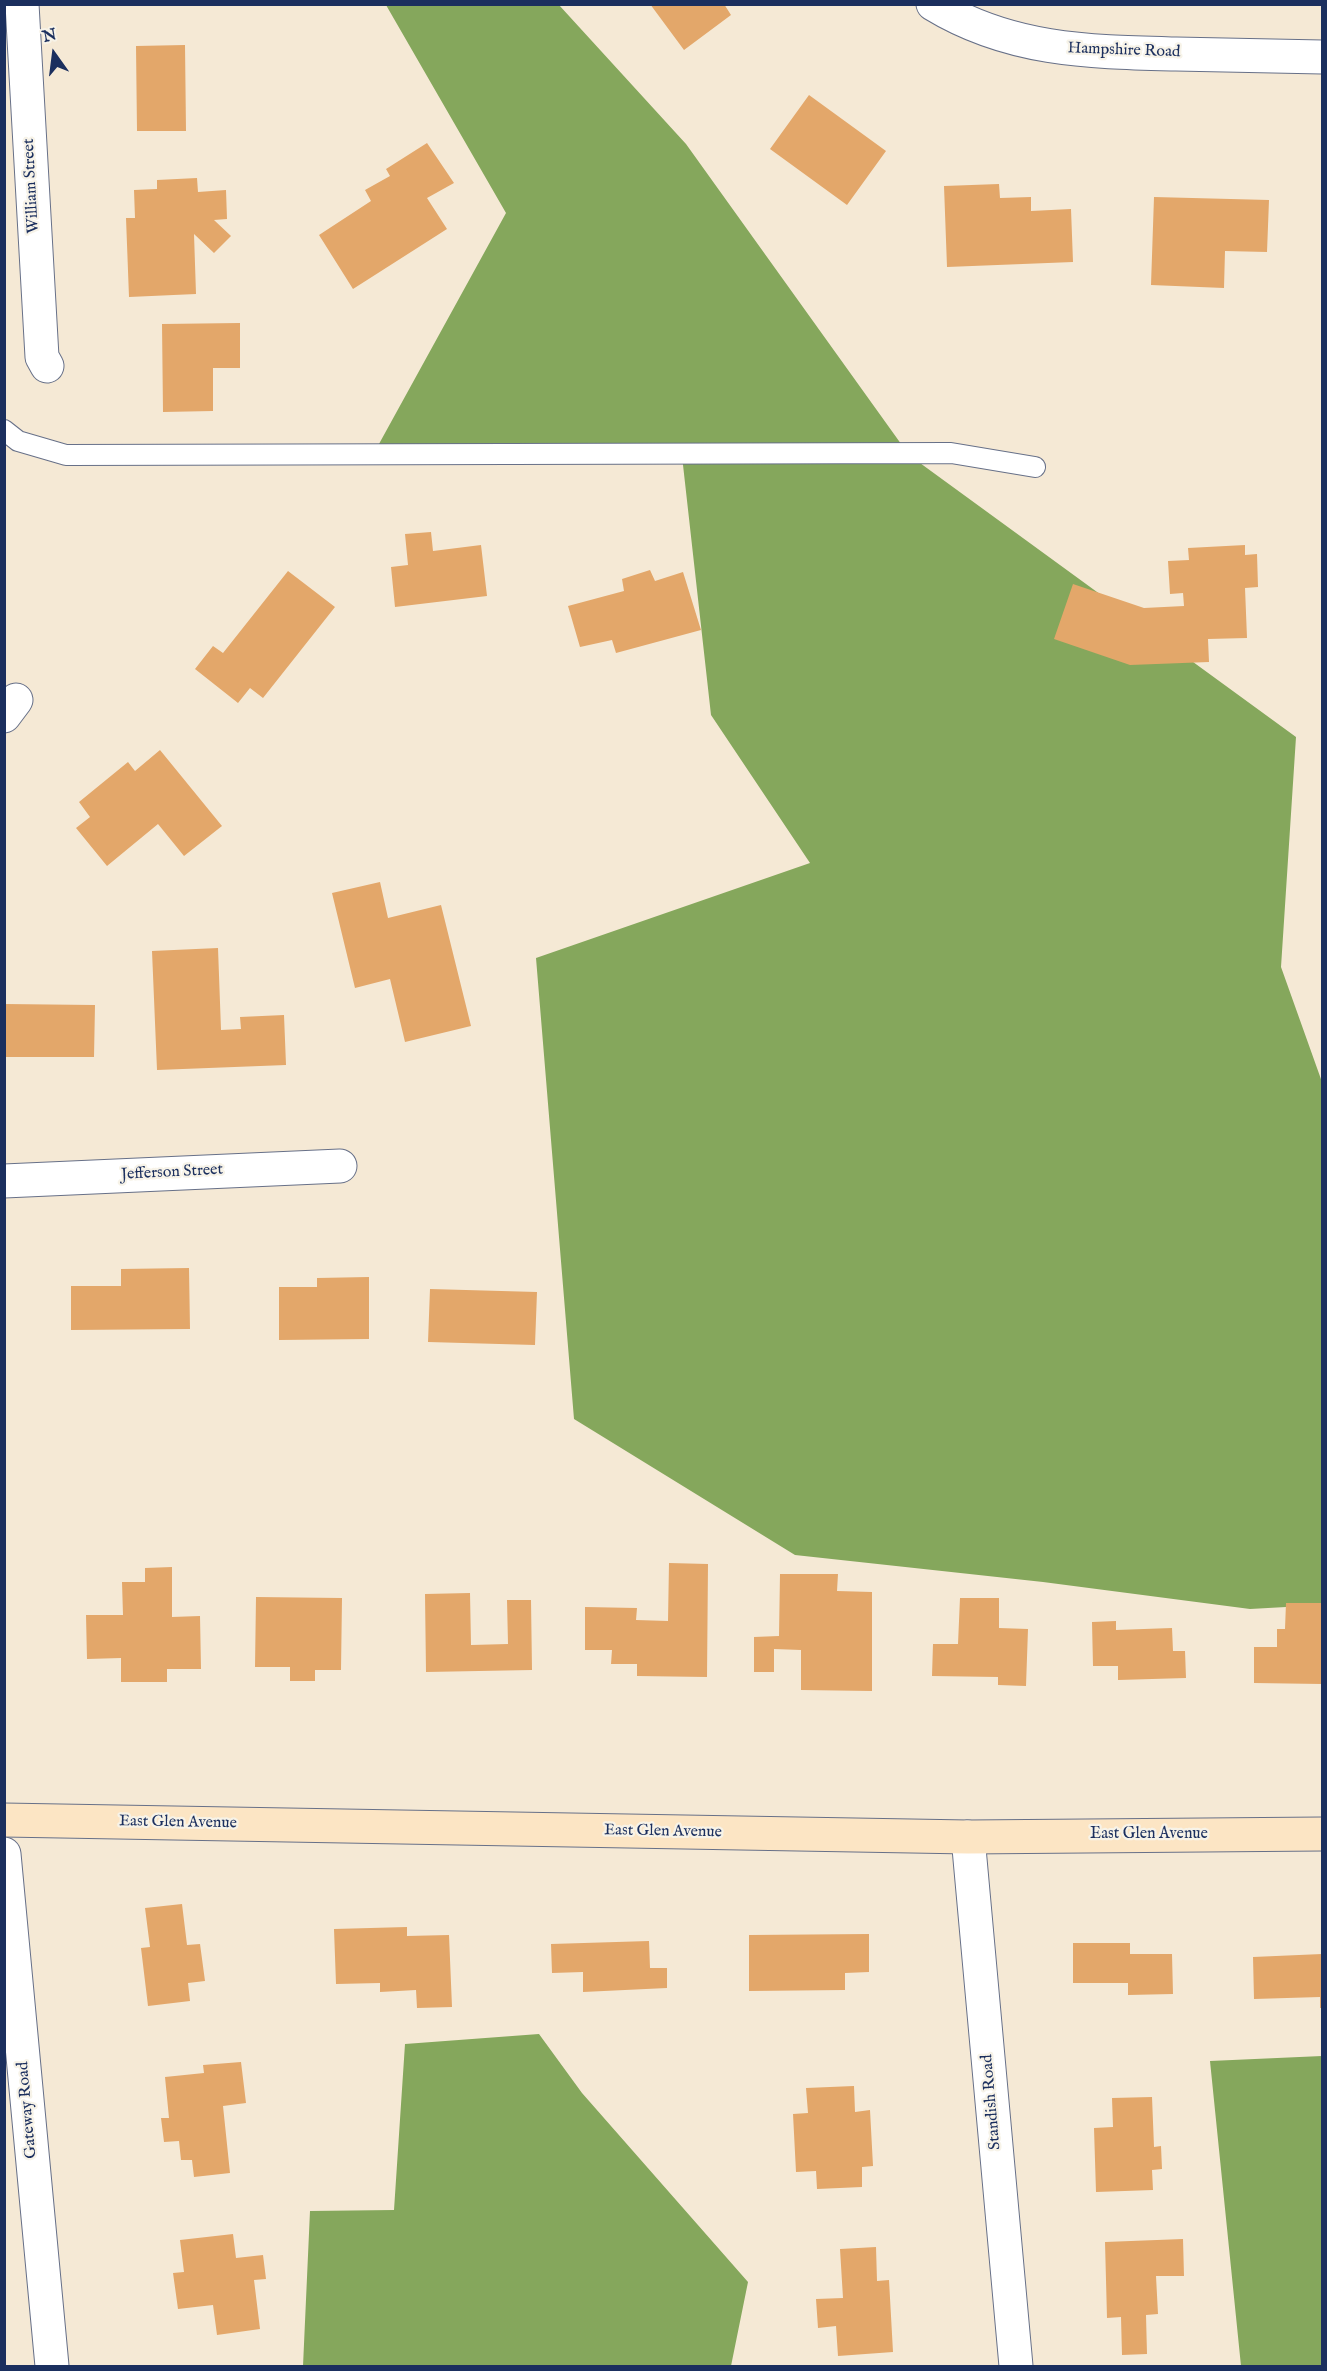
<!DOCTYPE html>
<html>
<head>
<meta charset="utf-8">
<style>
  body { margin:0 }
  #map { position:relative; width:1327px; height:2371px; overflow:hidden; background:#f5e9d5; font-family:"IM FELL English",serif }
  canvas { display:block }
  .frame { position:absolute; inset:0; border:6px solid #1b2f5e; pointer-events:none }
  .north { position:absolute; left:24px; top:24px; width:60px; height:60px; -webkit-text-stroke:4px #f7f3e8; paint-order:stroke; rotate:346deg; font-size:16px; font-weight:700; line-height:24px; text-align:center; color:#1b2f5e }
  .north::after { content:''; display:block; margin:auto; width:21px; height:27px; background:#1b2f5e; clip-path:polygon(50% 0,100% 100%,50% 72%,0 100%) }
</style>
</head>
<body>
<div id="map">
<canvas width="1327" height="2371"></canvas>
<div class="frame"></div>
<div class="north">N</div>
</div>
<script>
const ctx = document.querySelector('canvas').getContext('2d');
ctx.lineJoin = 'round';
function fillPath(path, color) {
  ctx.fillStyle = color;
  ctx.fill(path, 'evenodd');
}
function strokePath(path, color, width, dash) {
  ctx.strokeStyle = color;
  ctx.lineWidth = width;
  ctx.lineCap = dash ? 'butt' : 'round';
  ctx.setLineDash(dash || []);
  ctx.stroke(path);
}
function drawText(font, color, halo, rows, align = 'center') {
  ctx.font = font + ' "IM FELL English",serif';
  ctx.lineWidth = 4.5;
  ctx.setLineDash([]);
  ctx.textBaseline = 'middle';
  ctx.strokeStyle = halo;
  ctx.fillStyle = color;
  for (const [text, x, y, turn = 0] of rows) {
    ctx.save();
    ctx.translate(x, y);
    ctx.rotate((+turn || 0) * Math.PI / 180);
    ctx.textAlign = isNaN(turn) ? turn : align;
    if (halo) ctx.strokeText(text, 0, 0);
    ctx.fillText(text, 0, 0);
    ctx.restore();
  }
}
fillPath(new Path2D(`
  M386,5H559L686,144L909,455L1296,737L1281,967L1322,1082V1605L1250,1609L1043,1582L795,1555L574,1419L536,958L810,863L711,715L681,447L374,453L506,213Z
  M539,2034L582,2093L748,2282L731,2366H303L310,2211L394,2210L405,2044Z
  M1322,2056V2366H1241L1210,2061Z`), '#85a75c');
fillPath(new Path2D(`
  M650,4H724L731,15L684,50Z
  M185,45L186,131H137L136,46Z
  M809,95L886,151L847,205L770,149Z
  M427,143L454,183L427,198L447,229L353,289L319,235L371,201L365,190L390,176L386,169Z
  M197,178L198,192L226,190L227,219L214,220L231,236L214,253L194,234L196,294L129,297L126,218H135L134,190L157,189V180Z
  M999,184L1000,198L1031,197V211L1071,209L1073,262L947,267L944,186Z
  M1154,197L1269,200L1267,252L1225,251L1224,288L1151,285Z
  M240,323V368H213V411L163,412L162,324Z
  M431,532L433,551L481,545L487,596L395,607L391,567L408,565L405,534Z
  M1245,545V555L1257,554L1258,587L1245,588L1247,638L1208,639L1209,662L1130,665L1054,639L1073,584L1144,608L1184,606L1183,593L1170,594L1168,561L1189,560L1188,548Z
  M650,570L655,581L683,572L701,630L616,653L612,640L580,647L568,606L624,591L622,579Z
  M288,571L335,607L263,698L250,688L238,703L195,669L213,646L223,653Z
  M160,750L222,826L184,856L158,824L107,866L76,828L90,817L79,802L128,762L135,771Z
  M380,882L388,918L441,905L471,1026L405,1042L390,979L355,988L332,893Z
  M218,948L221,1030L241,1029L240,1017L284,1015L286,1065L157,1070L152,951Z
  M4,1004L95,1005L94,1057H4Z
  M189,1268L190,1329L71,1330V1286H121V1269Z
  M369,1277V1339L279,1340V1287H317V1278Z
  M430,1289L537,1292L535,1345L428,1342Z
  M669,1563L708,1564L707,1677L637,1676V1664H611L612,1650H585V1607L637,1608L636,1620L668,1621Z
  M172,1567V1617L200,1616L201,1669H167V1682H121V1658L87,1659L86,1615H123L122,1582H145V1568Z
  M780,1574H838L837,1591L872,1592V1691L801,1690V1650L774,1649V1672H754V1637L779,1636Z
  M470,1593L471,1645L508,1644L507,1600H531L532,1670L426,1672L425,1594Z
  M256,1597L342,1598L341,1670H315V1681H290V1667H255Z
  M960,1598H999V1628L1028,1629L1026,1686L998,1685V1677L932,1676L933,1644H958Z
  M1286,1603H1322V1684L1254,1683V1647H1277V1629H1285Z
  M1116,1621V1630L1172,1628L1173,1651H1185L1186,1678L1118,1680V1666H1093L1092,1622Z
  M182,1904L187,1945L200,1944L205,1981L188,1983L190,2001L148,2006L141,1948L150,1947L145,1908Z
  M407,1927V1936L449,1935L452,2007L417,2008L416,1990L380,1992V1983L336,1984L334,1929Z
  M869,1934V1972L845,1973V1990L749,1991V1935Z
  M649,1941L650,1968H667V1988L583,1992V1972L552,1973L551,1944Z
  M1073,1943H1130V1954H1172L1173,1994L1128,1995V1983H1073Z
  M1322,1954V2008H1320V1997L1254,1999L1253,1957Z
  M241,2062L246,2103L223,2106L230,2173L194,2177L192,2160H181L179,2141L164,2142L161,2118H169L165,2077L204,2073L203,2065Z
  M854,2086L855,2112L870,2110L873,2166L862,2167V2187L817,2189L816,2171L796,2172L793,2114L808,2113L806,2088Z
  M1152,2097L1154,2147L1161,2146L1162,2169L1152,2170L1153,2190L1096,2192L1094,2128L1113,2127L1112,2098Z
  M233,2234L236,2258L263,2255L266,2279L254,2280L260,2329L217,2335L213,2305L178,2309L173,2273L184,2272L180,2240Z
  M1183,2239L1184,2276H1156L1158,2314L1146,2315L1147,2354L1122,2355L1121,2317L1107,2318L1105,2242Z
  M876,2247L877,2281L889,2280L893,2352L838,2356L836,2326L818,2328L816,2299L843,2298L840,2249Z`), '#e3a76a');
const lane = new Path2D(`
  M4,430L18,441L66,455L951,453L1035,467`);
const street = new Path2D(`
  M22,4L42,357L47,366
  M933,4C1010,51 1090,52 1176,54C1225,55 1274,56 1322,57
  M4,716L16,700
  M4,1181L340,1166
  M968,1837L1016,2366
  M4,1854L52,2366`);
const secondary = new Path2D(`
  M4,1820L968,1837L1322,1834`);
strokePath(lane, '#677088', 22);
strokePath(street, '#677088', 35);
strokePath(secondary, '#677088', 35);
strokePath(lane, '#fff', 20);
strokePath(street, '#fff', 33);
strokePath(secondary, '#fce5c4', 33);
drawText('16px', '#1b2f5e', '#f7f3e8', [
  ["Hampshire Road",1124,51,2],
  ["William Street",32,186,-93],
  ["Jefferson Street",172,1173,-3],
  ["East Glen Avenue",178,1823,1],
  ["East Glen Avenue",663,1832,1],
  ["East Glen Avenue",1149,1835],
  ["Standish Road",992,2102,-95],
  ["Gateway Road",28,2110,-95]
]);
</script>
</body>
</html>
